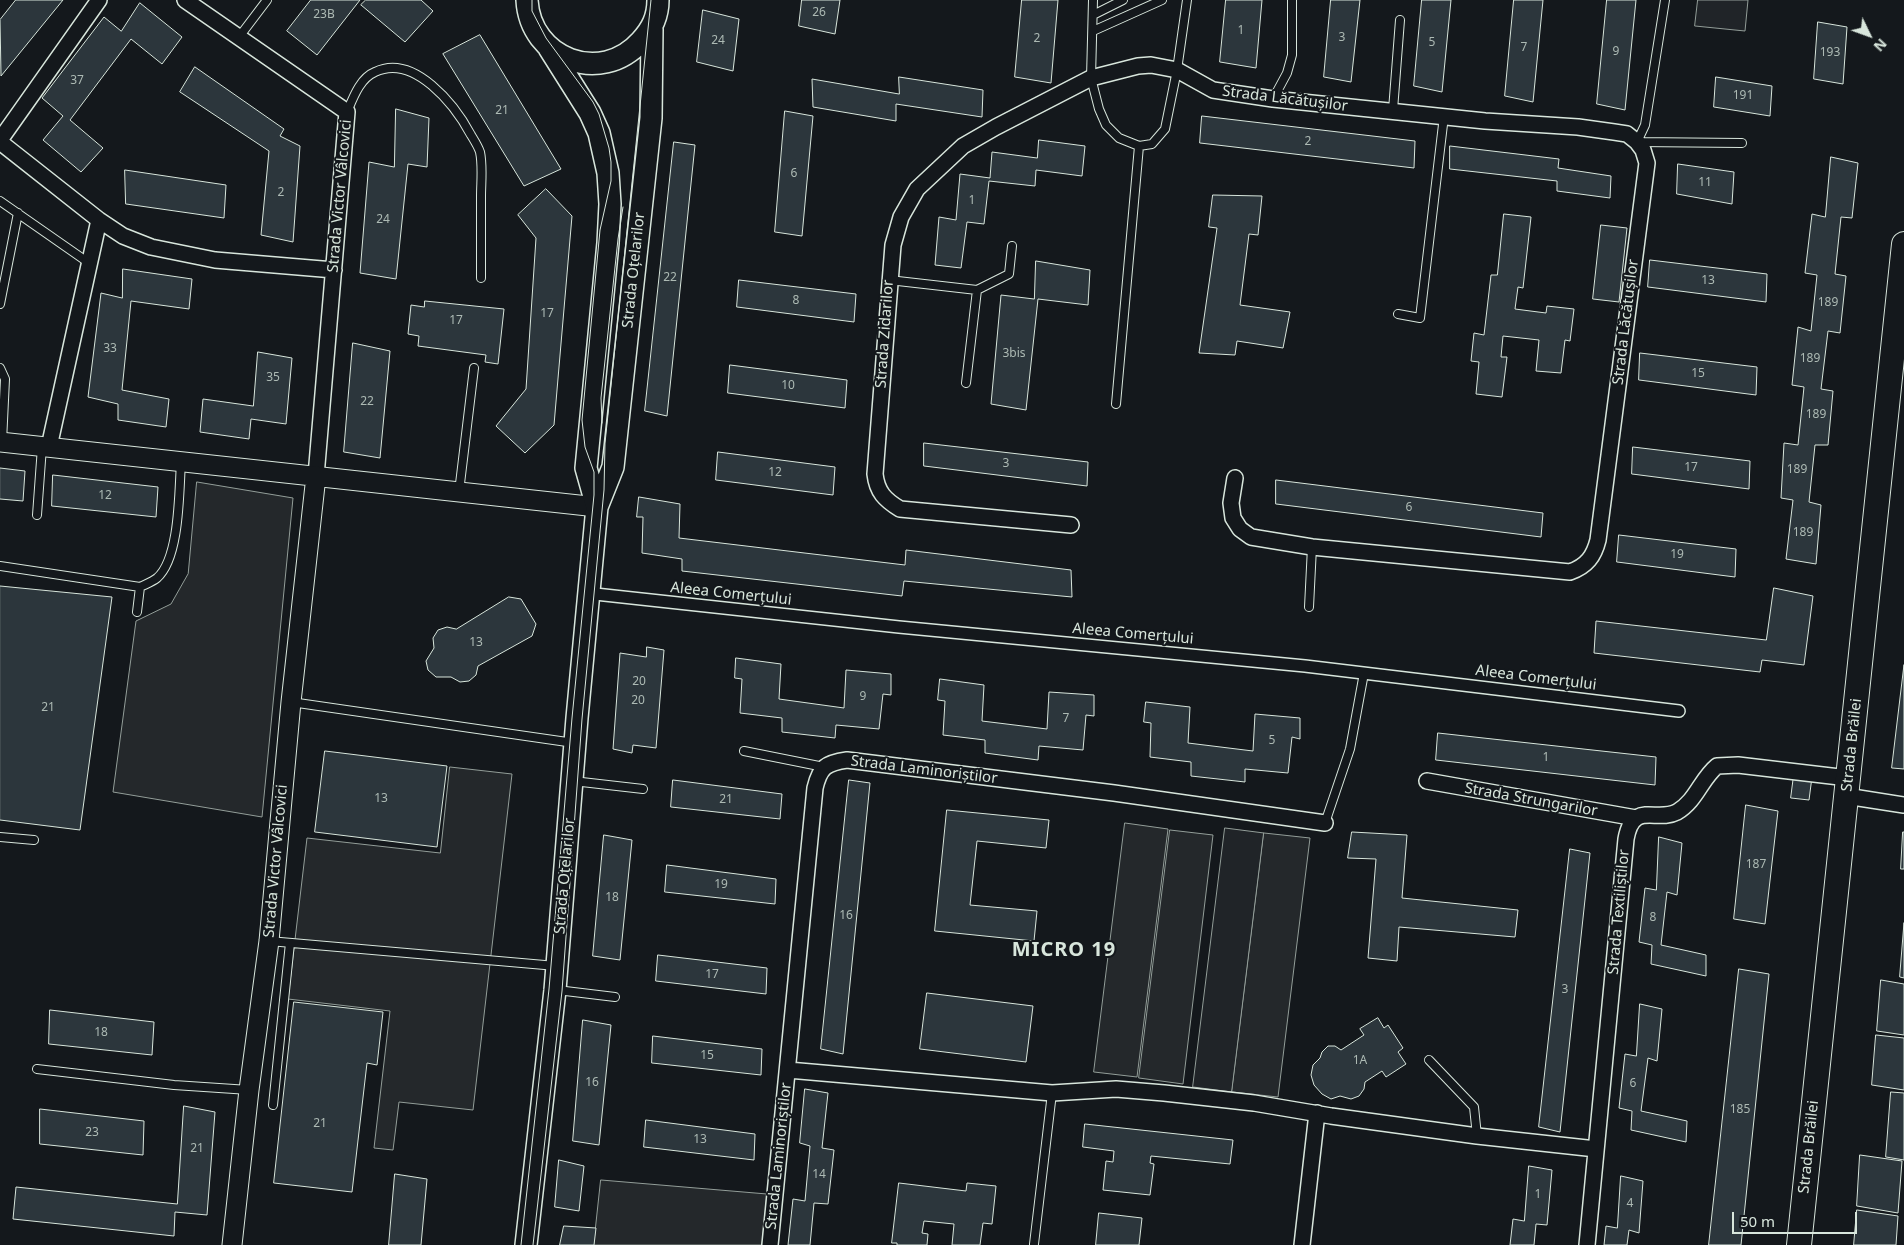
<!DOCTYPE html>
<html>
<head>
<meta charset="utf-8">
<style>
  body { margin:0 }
  #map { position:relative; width:1904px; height:1245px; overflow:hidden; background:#14181c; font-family:"Noto Sans",sans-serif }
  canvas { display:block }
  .north { position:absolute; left:1844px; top:10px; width:50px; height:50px; -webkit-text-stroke:4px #14181c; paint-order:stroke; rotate:132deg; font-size:14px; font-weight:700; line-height:20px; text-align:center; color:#d8e6dc }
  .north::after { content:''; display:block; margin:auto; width:18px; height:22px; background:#d8e6dc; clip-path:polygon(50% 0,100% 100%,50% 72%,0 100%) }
  .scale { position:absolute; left:1732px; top:1212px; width:125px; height:22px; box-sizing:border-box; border:2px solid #d8e6dc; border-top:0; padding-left:6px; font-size:15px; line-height:18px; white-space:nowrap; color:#d8e6dc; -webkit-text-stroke:4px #14181c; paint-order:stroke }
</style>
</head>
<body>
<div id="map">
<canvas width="1904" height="1245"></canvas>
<div class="north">N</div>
<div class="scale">50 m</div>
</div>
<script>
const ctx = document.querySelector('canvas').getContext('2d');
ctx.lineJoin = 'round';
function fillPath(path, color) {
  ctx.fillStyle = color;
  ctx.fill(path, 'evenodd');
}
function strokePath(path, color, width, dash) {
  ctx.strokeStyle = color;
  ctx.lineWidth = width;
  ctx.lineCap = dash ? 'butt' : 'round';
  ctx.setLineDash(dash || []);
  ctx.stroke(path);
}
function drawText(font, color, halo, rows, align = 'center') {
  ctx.font = font + ' "Noto Sans",sans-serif';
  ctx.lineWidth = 4;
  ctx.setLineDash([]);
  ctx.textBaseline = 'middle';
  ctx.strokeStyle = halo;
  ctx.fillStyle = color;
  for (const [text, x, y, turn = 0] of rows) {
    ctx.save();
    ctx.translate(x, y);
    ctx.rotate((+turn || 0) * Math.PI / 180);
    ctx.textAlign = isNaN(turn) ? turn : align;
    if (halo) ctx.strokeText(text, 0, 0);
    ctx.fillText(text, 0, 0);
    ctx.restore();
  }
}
const green = new Path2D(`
  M1698,0H1748L1745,31L1695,26Z
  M1225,828L1264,833L1232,1092L1193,1087Z`);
fillPath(green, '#202428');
strokePath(green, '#939e99', 1);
const parking = new Path2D(`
  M197,482L293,498L262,817L113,792L136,621L171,604L188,574Z
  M450,767L512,774L473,1110L399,1102L393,1150L374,1148L390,1011L288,999L307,838L440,853Z
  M1125,823L1168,829L1137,1077L1094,1072Z
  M1170,830L1213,835L1183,1084L1139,1078Z
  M1264,833L1310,838L1278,1097L1232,1092Z
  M601,1180L767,1194L762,1245H594Z`);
fillPath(parking, '#24282b');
strokePath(parking, '#939e99', 1);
const building = new Path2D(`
  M16,0H63L1,76L0,20Z
  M311,0H360L317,55L287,31Z
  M366,0H421L433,11L405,42L361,5Z
  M802,0H840L835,34L799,26Z
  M1022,0H1058L1051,83L1015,77Z
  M1226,0H1262L1256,68L1220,62Z
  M1331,0H1360L1351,82L1324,77Z
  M1422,0H1451L1442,92L1414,86Z
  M1514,0H1543L1533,102L1505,96Z
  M1607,0H1636L1625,110L1597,104Z
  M140,3L182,37L162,64L131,39L70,120L103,148L81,172L43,140L63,116L42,98L104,17L121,31Z
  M703,10L739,19L733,71L697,62Z
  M1818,22L1847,27L1843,84L1814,79Z
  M480,35L561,169L524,186L443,54Z
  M195,67L284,129L280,136L300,146L293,242L261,235L269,151L180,92Z
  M899,77L983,90L982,117L896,104V121L813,107L812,79L899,94Z
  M1716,77L1772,86L1770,116L1714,107Z
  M396,109L429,118L427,167L408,164L396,279L360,273L369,162L394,167Z
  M785,111L813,116L802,236L775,232Z
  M1202,116L1415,141L1414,168L1200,143Z
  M1039,140L1085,146L1082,176L1036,170L1035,186L989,181L984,224L967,222L961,268L935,265L939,217L956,220L960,174L990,178L992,152L1037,158Z
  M674,142L695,145L667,416L645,411Z
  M1450,146L1559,159L1558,168L1611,176L1610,198L1557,191V181L1450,169Z
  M1831,157L1858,163L1852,218L1841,217L1835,274L1846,276L1840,333L1828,331L1821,389L1833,391L1828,445H1815L1809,502L1821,505L1816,564L1786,559L1793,500L1781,498L1784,443L1798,445L1804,387L1792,385L1798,327L1811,331L1817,275L1805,273L1812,214L1825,217Z
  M1678,164L1734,172L1732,204L1677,194Z
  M125,170L226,185L224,218L126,204Z
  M546,189L572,216L554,425L525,453L496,426L526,389L536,238L518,215Z
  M1213,195L1262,196L1258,235L1249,234L1240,305L1290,312L1283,348L1237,341L1235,355L1199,353L1217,228L1209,227Z
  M1504,214L1531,217L1523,288L1518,287L1515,309L1546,313L1547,306L1574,309L1570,341L1565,340L1561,373L1536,371L1539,340L1503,336L1501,357H1507L1502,397L1476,394L1479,362L1471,361L1474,333L1484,335L1491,275H1497Z
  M1601,225L1627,228L1619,302L1593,299Z
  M1650,260L1767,274L1766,302L1648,287Z
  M1036,261L1090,270L1088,305L1038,299L1026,410L991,404L1001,295L1034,299Z
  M123,269L192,279L189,309L131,301L122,390L169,399L166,427L118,420V404L88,397L101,293L122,298Z
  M739,280L856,294L854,322L737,307Z
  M425,301L504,309L498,364L485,362L486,355L418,346L419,336L408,334L411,305L424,307Z
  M353,343L390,351L380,458L344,452Z
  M258,352L292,358L286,424L251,419L249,439L200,432L203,399L253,406Z
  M1640,353L1757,367L1756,395L1639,380Z
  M730,365L847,380L845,408L728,393Z
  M924,443L1088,462L1087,486L924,466Z
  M1633,447L1750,461L1749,489L1632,474Z
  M718,452L835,467L833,495L716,480Z
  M0,468L25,471L23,501L0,499Z
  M53,475L158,487L156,517L52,506Z
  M1276,480L1543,513L1541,537L1276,504Z
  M639,497L680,504L679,538L905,565L906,550L1071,570L1072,597L904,581L902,596L682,571V559L642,553L643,517H637Z
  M1619,535L1736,549L1735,577L1617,562Z
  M0,586L112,597L80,830L0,820Z
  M1774,588L1813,596L1804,665L1762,660L1760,672L1594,653L1596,621L1766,640Z
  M509,597L521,599L536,624L532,636L478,666L476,675L469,681L460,682L451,677H436L428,670L426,661L434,648L433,638L438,630L447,627L456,629Z
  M647,647L664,650L656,748L633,745L632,753L613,749L620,653L646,657Z
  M736,658L781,664L779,699L844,708L846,670L891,674V695L883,694L879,729L836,725L835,738L782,732V718L740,713L742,679L735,678Z
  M1904,665V769L1892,768Z
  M940,679L984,685L982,721L1047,729L1049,692L1094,695V716L1086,715L1083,750L1039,746L1038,760L985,753V740L943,735L945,701L938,700Z
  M1146,702L1190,707L1188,743L1253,751L1255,714L1300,718V739L1292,737L1288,773L1245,769V782L1191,776V762L1150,757L1151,723L1144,722Z
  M1438,733L1656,757L1655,785L1436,760Z
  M325,751L447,766L437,847L315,832Z
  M1794,775L1812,777L1809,800L1791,798Z
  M673,780L782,794L780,819L671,807Z
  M849,780L870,783L843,1054L821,1049Z
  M1746,805L1778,811L1765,924L1734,919Z
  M947,810L1049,820L1046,848L977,841L970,905L1037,911L1034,941L935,931Z
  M1352,832L1407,835L1402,898L1518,910L1515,937L1399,927L1397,961L1368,958L1376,859L1348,858Z
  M1903,832H1904V869H1901Z
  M604,835L632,840L620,960L593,956Z
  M1659,837L1682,843L1677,895L1667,892L1661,945L1706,955V976L1651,964L1652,945L1639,942L1645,888L1656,890Z
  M1570,849L1590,853L1560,1132L1539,1127Z
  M667,865L776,879L775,904L665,892Z
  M1904,923V978L1900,977Z
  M658,955L767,968L766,994L656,981Z
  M1739,969L1769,974L1741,1245H1709Z
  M1881,980L1904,984V1035L1877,1031Z
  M927,993L1033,1006L1026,1062L920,1049Z
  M294,1002L383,1012L377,1065L367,1063L352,1192L274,1183Z
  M1640,1004L1662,1009L1657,1061L1648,1058L1641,1111L1687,1121L1686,1142L1631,1130L1632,1111L1619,1108L1625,1054L1636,1056Z
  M50,1010L154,1022L152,1055L49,1044Z
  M1378,1018L1384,1028L1388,1025L1403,1048L1398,1052L1406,1064L1386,1077L1382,1071L1365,1082L1364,1089L1359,1096L1351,1099L1340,1096L1331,1099L1322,1094L1314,1085L1311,1075L1313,1065L1320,1058L1322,1052L1328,1046H1335L1341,1050L1364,1035L1360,1029Z
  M583,1020L611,1025L599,1145L573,1141Z
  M1876,1035L1904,1038V1090L1872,1085Z
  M653,1036L762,1049L761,1075L652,1063Z
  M805,1089L828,1093L822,1148L834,1150L828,1204L814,1203L810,1245H788L793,1199L805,1201L810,1146L800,1143Z
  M1891,1092L1904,1093V1160L1886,1157Z
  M184,1106L215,1112L207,1215L175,1212L174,1236L13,1219L16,1187L177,1204Z
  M40,1109L144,1121L143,1155L40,1144Z
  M646,1120L755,1134L754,1160L644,1147Z
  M1085,1124L1233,1140L1230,1164L1151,1156L1150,1163L1154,1164L1150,1195L1103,1190L1106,1161L1113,1162L1114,1151L1083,1147Z
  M1860,1155L1902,1161L1898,1213L1857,1206Z
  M559,1160L584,1166L579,1211L555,1207Z
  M1529,1166L1552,1170L1547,1225L1536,1224L1534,1245H1510L1513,1219L1524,1221Z
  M395,1174L427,1179L421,1245H389Z
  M1621,1176L1643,1181L1639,1233L1629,1230L1627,1245H1604L1606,1226L1617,1228Z
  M899,1183L966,1191L967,1183L996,1186L992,1224L983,1223L980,1245H952L954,1224L924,1221L922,1233L928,1234L927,1245H897V1243H892Z
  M1857,1210L1898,1216L1896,1245H1854Z
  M1099,1213L1142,1218L1139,1245H1096Z
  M564,1226L596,1228L594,1245H560Z`);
fillPath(building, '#2c363c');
strokePath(building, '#d8e6dc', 1);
const service = new Path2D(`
  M1093,0L1091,78L1099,109L1106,125L1119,138L1139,146L1152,144L1165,129L1177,70L1187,0
  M1665,0L1645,125L1637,142L1742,143
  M1093,15L1123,0
  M1093,31L1162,0
  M239,37L267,0
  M1273,99L1287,73L1292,55V0
  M1393,110L1400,20
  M347,112C353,98 360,78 375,72C414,53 455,105 471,135C474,140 478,146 480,152C483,166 481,182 481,197C481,224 481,251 481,278
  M0,201L89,263
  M889,280L977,290L966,383
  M977,290L1009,274L1012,246
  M0,304L18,213
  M1398,314L1420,318L1444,116
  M0,368L5,379L2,442
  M1116,404L1139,146
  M459,492L474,368
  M37,515L42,447
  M0,566L140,587C146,584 152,582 157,578C180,558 179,491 181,462
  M1309,607L1312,547
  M137,612L140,587
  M291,702L574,743
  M744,751L824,767
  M573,781L643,789
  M1325,823L1350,749L1364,673
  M0,837L34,840
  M269,941L556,966
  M557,990L615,997
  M1429,1060L1474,1107L1477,1136
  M37,1069L174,1085L249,1090
  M273,1105L290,943
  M1034,1244L1052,1093`);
const pedestrian = new Path2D(`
  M586,593L899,627L1305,666L1679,711`);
const minor = new Path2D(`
  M185,0L347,112L316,476
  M0,140L99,0
  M0,142L99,220L123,236L151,247L215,260L334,270
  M49,447L99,220
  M1071,525L900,509C885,500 877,492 875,474L893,245L901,217L917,189L963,146L996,127L1091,78L1138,66L1151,65L1177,70L1213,90L1273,99L1485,121L1578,127L1614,132L1627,134L1637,142L1643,150L1647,163L1598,540C1594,556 1587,566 1570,572L1312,547L1251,537L1240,529L1233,518L1231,503L1235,478
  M1427,781L1636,818
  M1846,796L1904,805
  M788,1070L1052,1093L1116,1089L1164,1093L1254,1103L1331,1116L1477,1136L1596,1149
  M770,1245L815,788C820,767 826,763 847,760L1114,793L1325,823
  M1302,1245L1317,1113
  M1587,1245L1626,839C1633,800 1656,823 1677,812C1696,801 1701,779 1717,766L1738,765L1848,778`);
const tertiary = new Path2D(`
  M0,442L597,507
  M232,1245L249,1090L269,941L291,702L316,476`);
const secondary = new Path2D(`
  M527,0C530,59 601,86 641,41C652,29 658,17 658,0
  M549,48L590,113L599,133L608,173L610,204L608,243L586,468L597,507
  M526,1245L555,990L577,718L597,507L613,467L651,118L652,29`);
const primary = new Path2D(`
  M1799,1245L1904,244`);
strokePath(service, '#d8e6dc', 10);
strokePath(pedestrian, '#d8e6dc', 14);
strokePath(minor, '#d8e6dc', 18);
strokePath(tertiary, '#d8e6dc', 21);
strokePath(secondary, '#d8e6dc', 24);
strokePath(primary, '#d8e6dc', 26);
strokePath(service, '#14181c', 8);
strokePath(pedestrian, '#14181c', 11);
strokePath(minor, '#14181c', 15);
strokePath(tertiary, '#14181c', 19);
strokePath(secondary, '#14181c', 21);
strokePath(primary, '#14181c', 24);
strokePath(new Path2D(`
  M602,423L601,398L618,239L623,207
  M521,1245L549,989L572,718L594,495V472L585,447L582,420L600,230L611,181V162L609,148L599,114L593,102L546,38L532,11V0
  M533,1245L562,991L582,719L604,490L605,443L651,0`), '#d8e6dc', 1);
drawText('12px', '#adbab4', null, [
  ["26",819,13],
  ["23B",324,15],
  ["1",1241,31],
  ["3",1342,38],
  ["2",1037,39],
  ["24",718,41],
  ["5",1432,43],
  ["7",1524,48],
  ["9",1616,52],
  ["193",1830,53],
  ["37",77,81],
  ["191",1743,96],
  ["21",502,111],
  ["2",1308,142],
  ["6",794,174],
  ["11",1705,183],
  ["2",281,193],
  ["1",972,201],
  ["24",383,220],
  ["22",670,278],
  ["13",1708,281],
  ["8",796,301],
  ["189",1828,303],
  ["17",547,314],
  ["17",456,321],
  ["33",110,349],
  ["3bis",1014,354],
  ["189",1810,359],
  ["15",1698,374],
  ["35",273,378],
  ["10",788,386],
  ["22",367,402],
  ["189",1816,415],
  ["3",1006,464],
  ["17",1691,468],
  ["189",1797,470],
  ["12",775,473],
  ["12",105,496],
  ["6",1409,508],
  ["189",1803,533],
  ["19",1677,555],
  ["13",476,643],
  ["20",639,682],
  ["9",863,697],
  ["20",638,701],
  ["21",48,708],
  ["7",1066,719],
  ["5",1272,741],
  ["1",1546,758],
  ["13",381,799],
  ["21",726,800],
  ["187",1756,865],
  ["19",721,885],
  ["18",612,898],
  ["16",846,916],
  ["8",1653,918],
  ["17",712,975],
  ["3",1565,990],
  ["18",101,1033],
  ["15",707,1056],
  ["1A",1360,1061],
  ["16",592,1083],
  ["6",1633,1084],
  ["185",1740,1110],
  ["21",320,1124],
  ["23",92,1133],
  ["13",700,1140],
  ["21",197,1149],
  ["14",819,1175],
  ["1",1538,1195],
  ["4",1630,1204]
]);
drawText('15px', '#d8e6dc', '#14181c', [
  ["Strada Lăcătușilor",1285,99,7],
  ["Strada Victor Vâlcovici",340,196,-85],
  ["Strada Oțelarilor",634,270,-84],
  ["Strada Lăcătușilor",1626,322,-83],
  ["Strada Zidarilor",885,334,-86],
  ["Aleea Comerțului",731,594,6],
  ["Aleea Comerțului",1133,634,5],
  ["Aleea Comerțului",1536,678,7],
  ["Strada Brăilei",1852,745,-84],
  ["Strada Laminoriștilor",924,770,7],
  ["Strada Strungarilor",1531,800,10],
  ["Strada Victor Vâlcovici",276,861,-85],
  ["Strada Oțelarilor",565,876,-85],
  ["Strada Textiliștilor",1619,912,-85],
  ["Strada Brăilei",1809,1147,-84],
  ["Strada Laminoriștilor",779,1156,-84]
]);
ctx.letterSpacing = '1px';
drawText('bold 20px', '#d8e6dc', '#14181c', [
  ["MICRO 19",1064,950]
]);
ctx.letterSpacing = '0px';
</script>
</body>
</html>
